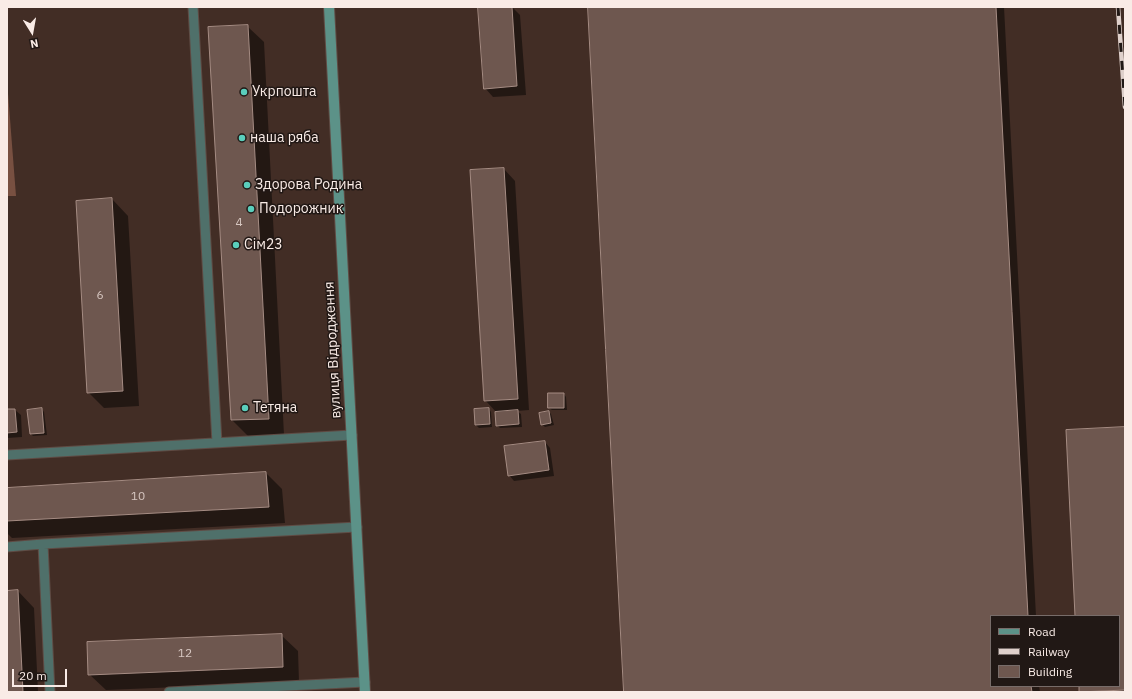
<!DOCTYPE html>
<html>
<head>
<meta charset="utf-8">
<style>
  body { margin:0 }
  #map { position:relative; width:1132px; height:699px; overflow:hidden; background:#422d25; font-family:"IBM Plex Sans",sans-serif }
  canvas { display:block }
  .frame { position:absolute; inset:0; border:8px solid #f9ebe6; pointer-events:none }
  .legend { position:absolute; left:990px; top:615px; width:130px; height:72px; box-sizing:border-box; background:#211815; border:1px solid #776c69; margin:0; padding:5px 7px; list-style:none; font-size:12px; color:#f9ebe6 }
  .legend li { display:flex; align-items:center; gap:8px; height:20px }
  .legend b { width:20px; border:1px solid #776c69 }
  .north { position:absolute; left:12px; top:12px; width:40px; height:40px; -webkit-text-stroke:3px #211815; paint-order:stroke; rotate:169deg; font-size:11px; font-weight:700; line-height:16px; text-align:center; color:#f9ebe6 }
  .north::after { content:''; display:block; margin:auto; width:14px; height:18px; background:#f9ebe6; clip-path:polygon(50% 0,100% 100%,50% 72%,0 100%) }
  .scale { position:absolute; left:12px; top:669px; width:55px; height:18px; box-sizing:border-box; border:2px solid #f9ebe6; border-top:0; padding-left:5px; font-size:12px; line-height:14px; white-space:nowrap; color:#f9ebe6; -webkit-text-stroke:3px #211815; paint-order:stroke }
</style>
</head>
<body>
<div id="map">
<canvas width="1132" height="699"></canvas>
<div class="frame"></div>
<ul class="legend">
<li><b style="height:5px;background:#5c9288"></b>Road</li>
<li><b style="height:5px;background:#dfd0cb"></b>Railway</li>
<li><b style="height:11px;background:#6e574f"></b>Building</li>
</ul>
<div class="north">N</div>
<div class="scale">20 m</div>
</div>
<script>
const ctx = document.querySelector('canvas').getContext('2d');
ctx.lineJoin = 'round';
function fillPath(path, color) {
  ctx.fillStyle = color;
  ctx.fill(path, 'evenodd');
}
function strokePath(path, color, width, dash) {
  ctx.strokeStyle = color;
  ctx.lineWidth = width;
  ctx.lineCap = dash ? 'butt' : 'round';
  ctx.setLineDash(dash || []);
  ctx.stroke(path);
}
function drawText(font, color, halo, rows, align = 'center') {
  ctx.font = font + ' "IBM Plex Sans",sans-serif';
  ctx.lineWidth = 3;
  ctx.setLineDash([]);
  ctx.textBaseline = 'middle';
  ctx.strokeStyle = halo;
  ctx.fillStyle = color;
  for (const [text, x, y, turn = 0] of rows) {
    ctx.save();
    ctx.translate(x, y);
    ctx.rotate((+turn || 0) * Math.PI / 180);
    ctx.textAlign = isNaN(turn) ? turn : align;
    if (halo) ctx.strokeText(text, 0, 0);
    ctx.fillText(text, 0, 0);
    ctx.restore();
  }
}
fillPath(new Path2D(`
  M7,93H8L16,196H7Z`), '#785041');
fillPath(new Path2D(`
  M501,7H512L520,15L526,95L493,97L485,88Z
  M589,7H1004L1036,616H991V686H1039L1040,692H625Z
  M247,26L264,42L284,435L248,436L232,420Z
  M504,169L515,181L529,410L517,411L521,414L522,427L500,428L497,425V413L485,400Z
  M112,199L128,216L139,406L104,408L88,392Z
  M564,394L566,397L567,410H552L549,408Z
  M42,409L44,412L47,435L33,436L31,434Z
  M489,409L491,412L492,427L479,428L476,425L475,410Z
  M7,410H15L21,415L22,437L7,438Z
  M549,412L551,414L554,425L545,427L542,424Z
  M1125,428V692H1081L1080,686H1119V616H1076Z
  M545,442L550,448L554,476L514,481L509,475Z
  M266,473L282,489L285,523L12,538L7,533V489Z
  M18,591L34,608L38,692H7V592Z
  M281,635L298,651L299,682L106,690L89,674Z`), '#0007');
const building = new Path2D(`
  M478,7H512L517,86L484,89Z
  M588,7H996L1028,616H991V686H1031L1032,692H624Z
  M248,25L269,419L231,420L208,27Z
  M504,168L518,399L484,401L470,170Z
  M112,198L123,391L87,393L76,201Z
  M548,393H564V408H548Z
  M42,408L44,433L30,434L27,410Z
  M489,408L490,424L475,425L474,409Z
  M7,409H15L17,432L7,433Z
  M518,410L519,424L496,426L495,412Z
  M549,411L551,423L541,425L539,413Z
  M1125,427V690L1079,692V686H1119V616H1075L1066,430Z
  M545,441L549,470L508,476L504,446Z
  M266,472L269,507L7,521V488Z
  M18,590L23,692H7V591Z
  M282,634L283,667L88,675L87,642Z`);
fillPath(building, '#6e574f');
strokePath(building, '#a58c83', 1);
const lane = new Path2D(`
  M193,7L217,443
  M7,455L352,435
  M43,544L357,527
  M7,547L43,544L50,692
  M169,692L365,682`);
const secondary = new Path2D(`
  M329,7L365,692`);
strokePath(lane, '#5f4b44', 11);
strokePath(secondary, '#5f4b44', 12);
strokePath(lane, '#4f706a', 9);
strokePath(secondary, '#5c9288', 10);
const rail = new Path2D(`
  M1118,7L1125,107`);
strokePath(rail, '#dfd0cb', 4.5);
strokePath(rail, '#211815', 3, [9]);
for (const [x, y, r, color] of [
  [244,92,4,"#5acebc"],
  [242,138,4,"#5acebc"],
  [247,185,4,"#5acebc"],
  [251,209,4,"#5acebc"],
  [236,245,4,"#5acebc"],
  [245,408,4,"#5acebc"]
]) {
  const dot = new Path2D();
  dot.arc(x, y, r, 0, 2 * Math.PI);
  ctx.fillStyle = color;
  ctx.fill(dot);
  strokePath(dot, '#211815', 1.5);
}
drawText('12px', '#d6c6c0', null, [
  ["4",239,223],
  ["6",100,296],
  ["10",138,497],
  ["12",185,654]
]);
drawText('14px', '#f9ebe6', '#211815', [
  ["Укрпошта",252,92],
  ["наша ряба",250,138],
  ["Здорова Родина",255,185],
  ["Подорожник",259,209],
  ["Сім23",244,245],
  ["Тетяна",253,408]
], 'left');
drawText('14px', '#f9ebe6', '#211815', [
  ["вулиця Відродження",333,350,-93]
]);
</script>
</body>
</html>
